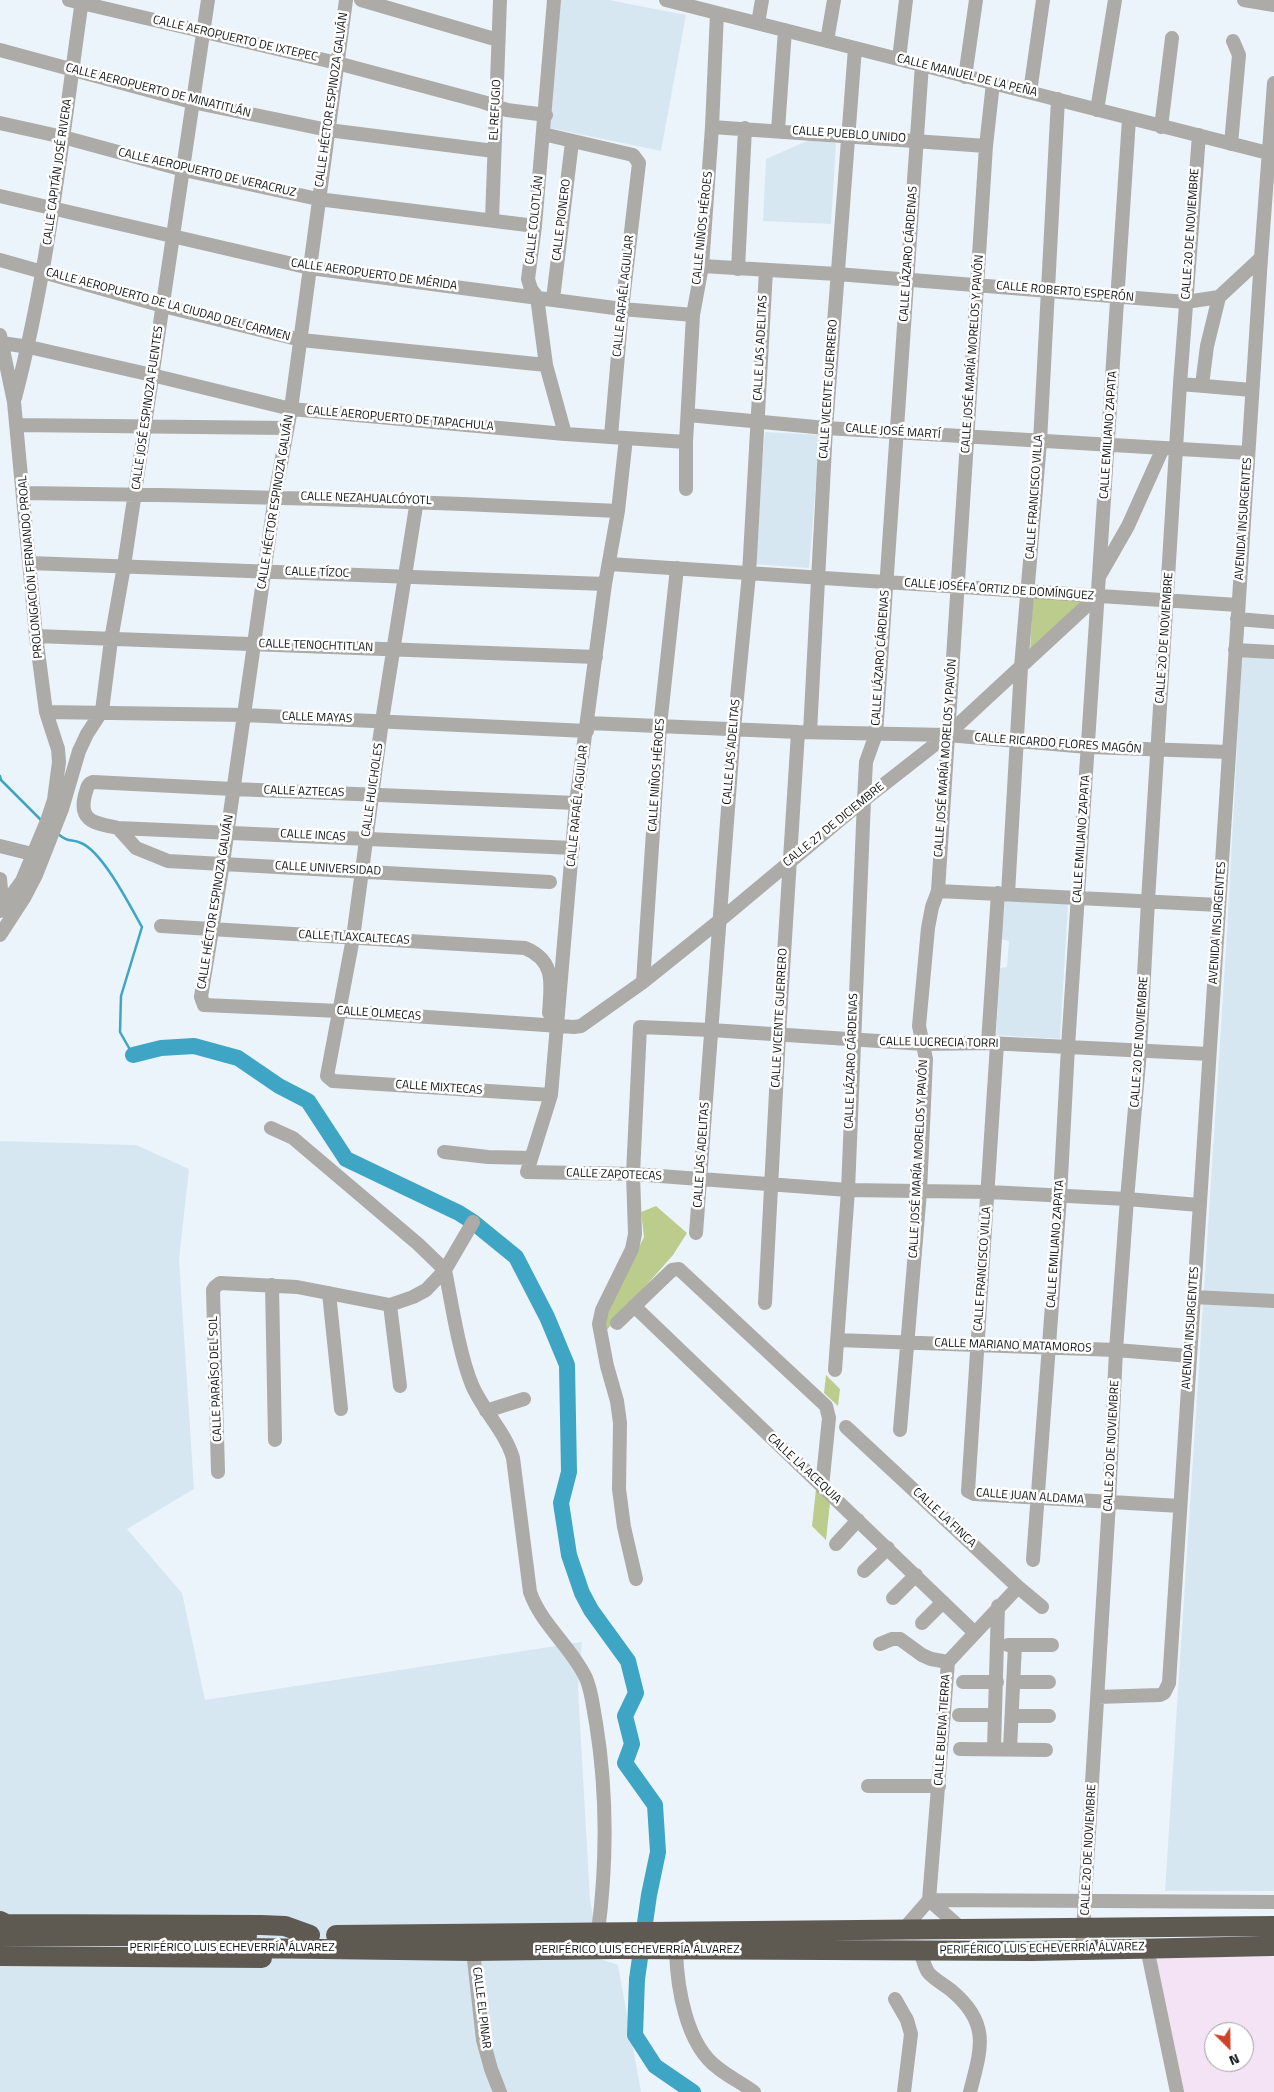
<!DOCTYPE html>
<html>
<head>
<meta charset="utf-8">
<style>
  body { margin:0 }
  #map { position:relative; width:1274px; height:2092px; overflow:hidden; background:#ebf4fb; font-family:"Titillium Web",sans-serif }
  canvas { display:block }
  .north { position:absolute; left:1204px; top:2022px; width:50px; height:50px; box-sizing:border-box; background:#fff; border:1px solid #9fa0a1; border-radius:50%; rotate:157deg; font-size:14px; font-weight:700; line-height:20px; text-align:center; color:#0e1113 }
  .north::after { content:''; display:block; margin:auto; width:18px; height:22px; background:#cf4429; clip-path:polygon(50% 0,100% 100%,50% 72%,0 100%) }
</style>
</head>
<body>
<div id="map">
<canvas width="1274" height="2092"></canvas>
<div class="north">N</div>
</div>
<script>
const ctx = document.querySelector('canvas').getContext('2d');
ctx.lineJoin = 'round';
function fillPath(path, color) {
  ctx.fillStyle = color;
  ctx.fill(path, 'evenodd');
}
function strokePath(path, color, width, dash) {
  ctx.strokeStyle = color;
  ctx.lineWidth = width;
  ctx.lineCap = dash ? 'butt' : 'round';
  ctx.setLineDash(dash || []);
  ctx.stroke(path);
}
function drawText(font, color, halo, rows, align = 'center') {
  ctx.font = font + ' "Titillium Web",sans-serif';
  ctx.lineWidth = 5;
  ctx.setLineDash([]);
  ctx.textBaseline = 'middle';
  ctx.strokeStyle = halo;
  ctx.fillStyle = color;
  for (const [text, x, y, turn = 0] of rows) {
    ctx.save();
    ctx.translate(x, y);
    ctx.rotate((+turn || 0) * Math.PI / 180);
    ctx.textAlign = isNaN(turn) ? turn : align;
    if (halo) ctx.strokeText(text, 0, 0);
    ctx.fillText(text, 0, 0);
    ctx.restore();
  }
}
fillPath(new Path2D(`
  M1157,1956L1274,1957V2092H1184L1156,1975ZM1214,2032H1244V2062H1214Z`), '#f3e3f5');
fillPath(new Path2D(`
  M560,0H609L686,15L661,151L550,128Z
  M809,140L836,143L831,224L763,221L766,159Z
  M765,432L820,435L809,568L752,564Z
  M1242,654L1274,656V1891H1165L1227,933Z
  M1005,901L1068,904L1060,1039L996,1035L1000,968L1007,967L1009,941L1001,939Z
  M0,1141L136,1145L189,1169L179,1259L194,1489L127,1529L182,1593L205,1700L582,1642L578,1689L590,1899L600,1959L618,1965L641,2092H0Z`), '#d7e7f2');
fillPath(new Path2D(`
  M1033,598L1086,600L1030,651Z
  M656,1206L687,1233L673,1255L605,1332L601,1324L644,1237L641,1212Z
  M826,1375L840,1389L838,1406L824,1393Z
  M816,1489L830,1503L826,1540L812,1526Z`), '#bccc8c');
strokePath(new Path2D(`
  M0,776L1,780L41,820
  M57,833C70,844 70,838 81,843C103,852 130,906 142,927L121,996L120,1032L133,1055`), '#3fa5c4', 2.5);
strokePath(new Path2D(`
  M133,1055L161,1048L194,1046L238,1058L279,1086L308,1101L346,1159L459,1213L473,1222L516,1257L547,1317L567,1365L569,1472L561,1503L569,1555L582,1593L591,1610L628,1661L636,1693L625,1716L632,1744L625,1763L655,1805L658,1852L649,1895L637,1979L635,2035L655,2066L693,2092`), '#3fa5c4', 16);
strokePath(new Path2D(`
  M69,0L337,63L483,102L507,110L546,115
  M346,0L291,409L275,496L223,863L201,997L204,1005L339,1011L574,1027L581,1026L643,982L719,921L864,800L947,735L1096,597
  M361,0L498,40
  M554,0L535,226L528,279L531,289L537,297L546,365L565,434
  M666,0L1268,153
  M1244,0L1274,5
  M758,23L762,0
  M827,41L834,0
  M0,50L192,102L328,130L494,151
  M899,59L906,0
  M965,77L976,0
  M1030,92L1043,0
  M1097,110L1115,0
  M0,123L63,137L184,170L318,199L535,226
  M712,127L986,146
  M1161,127L1172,38
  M778,130L785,30
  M543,134L633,155L639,163L622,309L611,436
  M1231,144L1239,55L1233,41
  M0,196L310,268L622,309L693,315
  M492,220L500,0
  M0,260L163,306L301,340L546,365
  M702,266L837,274L1186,302L1219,297
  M738,269L745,128
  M553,299L572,142
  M2,343L29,347L152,375L291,409L565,434L686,442
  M1180,384L1252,390
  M1202,385L1207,346L1219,297L1261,258
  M15,398C49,268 63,133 82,0
  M688,415L826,428L1248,453
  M16,425L286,428
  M626,438L618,511L605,584L576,803L551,1095L527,1172L633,1174L848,1190L989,1192L1127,1199L1199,1205
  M686,489V442L693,315L702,266L712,127L717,13
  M24,493C222,495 420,501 618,511
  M417,500L382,721L353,938L327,1076L333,1081L551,1095
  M29,563L605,584
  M609,564L1238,605
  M1100,575L1128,526L1163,448
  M1237,619L1274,622
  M36,636L596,657
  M1235,650L1274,652
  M46,712L244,715L587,731
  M588,723L798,732L947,735L1088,747L1229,752
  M810,732L826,428L855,48
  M118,828L136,848L168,861L550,882
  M0,846L32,854
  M573,848L118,828C96,823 78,822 85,795C87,789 87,784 93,782L233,789L576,803
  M0,879L2,900L0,907
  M938,891L1219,905
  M1008,894L1021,667L1040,442L1058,99
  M0,911L22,881L47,821L54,800L59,762L58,749L46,712L36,636L14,402L0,335
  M161,926L525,948C556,961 551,984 549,1013
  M0,935L24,898L36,875L62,809L79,751L87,734L102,711L111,640L124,566L208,0
  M643,982L660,726L677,568
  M988,1043L998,893
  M997,1044L968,1491L974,1494L1180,1506
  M271,1128L293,1138L418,1244L445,1270
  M444,1152L488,1157L531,1158
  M696,1233L734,729L749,574L766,270
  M445,1270C452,1305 459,1353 472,1385C483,1411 505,1431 513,1458L530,1592C542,1626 571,1646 586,1678C592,1692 593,1708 596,1723C607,1791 607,1863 598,1932
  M272,1285L275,1440
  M329,1293L341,1409
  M1193,1297L1274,1301
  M765,1303L779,1034L798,732
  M390,1305L400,1386
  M634,1306L974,1632
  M617,1323L672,1270L679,1269L826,1406L829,1418L822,1487
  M837,1340L1116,1350L1190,1356
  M835,1370L848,1190L864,800L866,762L876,734L922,64
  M486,1411L524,1399
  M846,1427L1018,1587L1042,1607
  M900,1430L920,1192L926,1059L919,1026L928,928L932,907L938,891L986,146L993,83
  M218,1472L213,1290L215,1287L220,1283L297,1287L390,1305L413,1297L426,1290L445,1270L473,1222
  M836,1544L858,1520
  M1033,1560L1060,1197L1068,1047L1129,119
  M864,1571L888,1548
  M636,1579L624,1527L619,1489L620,1423L617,1401L607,1366L599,1324L602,1310L632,1249L635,1234L633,1174L640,1027L711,1030L924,1044L988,1043L1209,1054
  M893,1598L916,1575
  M922,1623L943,1602
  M880,1644L892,1639H900L922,1655L931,1659L948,1662
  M1008,1645H1052
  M963,1682H997
  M1013,1682H1049
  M1097,1697L1160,1695L1164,1693L1169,1683L1261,258L1274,83
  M959,1715H995
  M1012,1716H1049
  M994,1748L998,1606
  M960,1749L1046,1750
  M1010,1749L1015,1645
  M868,1786H939
  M929,1900L1274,1902
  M929,1900L963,1930
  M902,1931L929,1900L948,1662L1018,1587
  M1082,1948L1109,1502L1116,1350L1127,1199L1140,1051L1148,901L1180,384L1199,135
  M1147,1948L1177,2092
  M676,1950C677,1987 686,2045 718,2068C729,2077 742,2083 754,2092
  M920,1950C922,1956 924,1966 928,1972C933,1979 945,1985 952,1991C991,2024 981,2049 970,2092
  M473,1951L483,2040L491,2069L500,2092
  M895,1999L907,2020L911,2034L904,2092`), '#adaba7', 14);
strokePath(new Path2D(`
  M0,1921L6,1924L261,1925L285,1926L310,1935
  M336,1935L1274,1926
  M246,1948L473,1951L617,1949L1032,1951L1274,1946
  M0,1956L262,1958`), '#5e5a52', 20);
strokePath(new Path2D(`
  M0,1936H247`), '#5e5a52', 20);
drawText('12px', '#0e1113', '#fff', [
  ["CALLE AEROPUERTO DE IXTEPEC",235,39,13],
  ["CALLE MANUEL DE LA PEÑA",967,76,14],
  ["CALLE AEROPUERTO DE MINATITLÁN",158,91,14],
  ["CALLE HÉCTOR ESPINOZA GALVÁN",332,100,-82],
  ["EL REFUGIO",496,110,-87],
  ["CALLE PUEBLO UNIDO",849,135,4],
  ["CALLE CAPITÁN JOSÉ RIVERA",58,172,-82],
  ["CALLE AEROPUERTO DE VERACRUZ",207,173,13],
  ["CALLE COLOTLÁN",535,220,-84],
  ["CALLE PIONERO",562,220,-83],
  ["CALLE NIÑOS HÉROES",703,228,-84],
  ["CALLE 20 DE NOVIEMBRE",1191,234,-86],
  ["CALLE LÁZARO CÁRDENAS",909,254,-86],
  ["CALLE AEROPUERTO DE MÉRIDA",374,275,8],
  ["CALLE ROBERTO ESPERÓN",1065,292,5],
  ["CALLE RAFAÉL AGUILAR",624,296,-84],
  ["CALLE AEROPUERTO DE LA CIUDAD DEL CARMEN",168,305,15],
  ["CALLE LAS ADELITAS",761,348,-87],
  ["CALLE JOSÉ MARÍA MORELOS Y PAVÓN",973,354,-86],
  ["CALLE VICENTE GUERRERO",829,389,-86],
  ["CALLE JOSÉ ESPINOZA FUENTES",148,408,-82],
  ["CALLE AEROPUERTO DE TAPACHULA",400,419,5],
  ["CALLE JOSÉ MARTÍ",893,432,4],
  ["CALLE EMILIANO ZAPATA",1109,435,-86],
  ["CALLE FRANCISCO VILLA",1035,497,-86],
  ["CALLE NEZAHUALCÓYOTL",366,499,2],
  ["CALLE HÉCTOR ESPINOZA GALVÁN",276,502,-81],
  ["AVENIDA INSURGENTES",1244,519,-86],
  ["PROLONGACIÓN FERNANDO PROAL",31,567,-95],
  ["CALLE TÍZOC",317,573,2],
  ["CALLE JOSÉFA ORTIZ DE DOMÍNGUEZ",999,590,4],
  ["CALLE 20 DE NOVIEMBRE",1165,638,-86],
  ["CALLE TENOCHTITLAN",316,646,2],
  ["CALLE LÁZARO CÁRDENAS",881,658,-86],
  ["CALLE MAYAS",317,718,2],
  ["CALLE RICARDO FLORES MAGÓN",1058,744,4],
  ["CALLE LAS ADELITAS",732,752,-85],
  ["CALLE JOSÉ MARÍA MORELOS Y PAVÓN",946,758,-86],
  ["CALLE NIÑOS HÉROES",657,775,-86],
  ["CALLE HUICHOLES",373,790,-82],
  ["CALLE AZTECAS",304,792,2],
  ["CALLE RAFAÉL AGUILAR",578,806,-84],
  ["CALLE 27 DE DICIEMBRE",834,825,-39],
  ["CALLE INCAS",313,836,3],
  ["CALLE EMILIANO ZAPATA",1082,839,-86],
  ["CALLE UNIVERSIDAD",328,869,3],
  ["CALLE HÉCTOR ESPINOZA GALVÁN",216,902,-81],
  ["AVENIDA INSURGENTES",1218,923,-86],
  ["CALLE TLAXCALTECAS",354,938,3],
  ["CALLE OLMECAS",379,1014,4],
  ["CALLE VICENTE GUERRERO",780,1018,-87],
  ["CALLE 20 DE NOVIEMBRE",1140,1042,-86],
  ["CALLE LUCRECIA TORRI",939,1043,1],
  ["CALLE LÁZARO CÁRDENAS",852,1061,-88],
  ["CALLE MIXTECAS",439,1088,4],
  ["CALLE LAS ADELITAS",702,1155,-86],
  ["CALLE JOSÉ MARÍA MORELOS Y PAVÓN",919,1159,-87],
  ["CALLE ZAPOTECAS",614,1175,2],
  ["CALLE EMILIANO ZAPATA",1056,1244,-86],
  ["CALLE FRANCISCO VILLA",983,1269,-86],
  ["AVENIDA INSURGENTES",1191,1328,-86],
  ["CALLE MARIANO MATAMOROS",1013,1346,2],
  ["CALLE PARAÍSO DEL SOL",216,1379,-92],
  ["CALLE 20 DE NOVIEMBRE",1112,1446,-87],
  ["CALLE LA ACEQUIA",804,1469,43],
  ["CALLE JUAN ALDAMA",1030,1497,4],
  ["CALLE LA FINCA",944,1518,43],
  ["CALLE BUENA TIERRA",943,1730,-86],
  ["CALLE 20 DE NOVIEMBRE",1089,1850,-87],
  ["PERIFÉRICO LUIS ECHEVERRÍA ÁLVAREZ",232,1948],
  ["PERIFÉRICO LUIS ECHEVERRÍA ÁLVAREZ",1042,1949,-1],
  ["PERIFÉRICO LUIS ECHEVERRÍA ÁLVAREZ",637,1950],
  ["CALLE EL PINAR",481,2008,83]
]);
</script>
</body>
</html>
